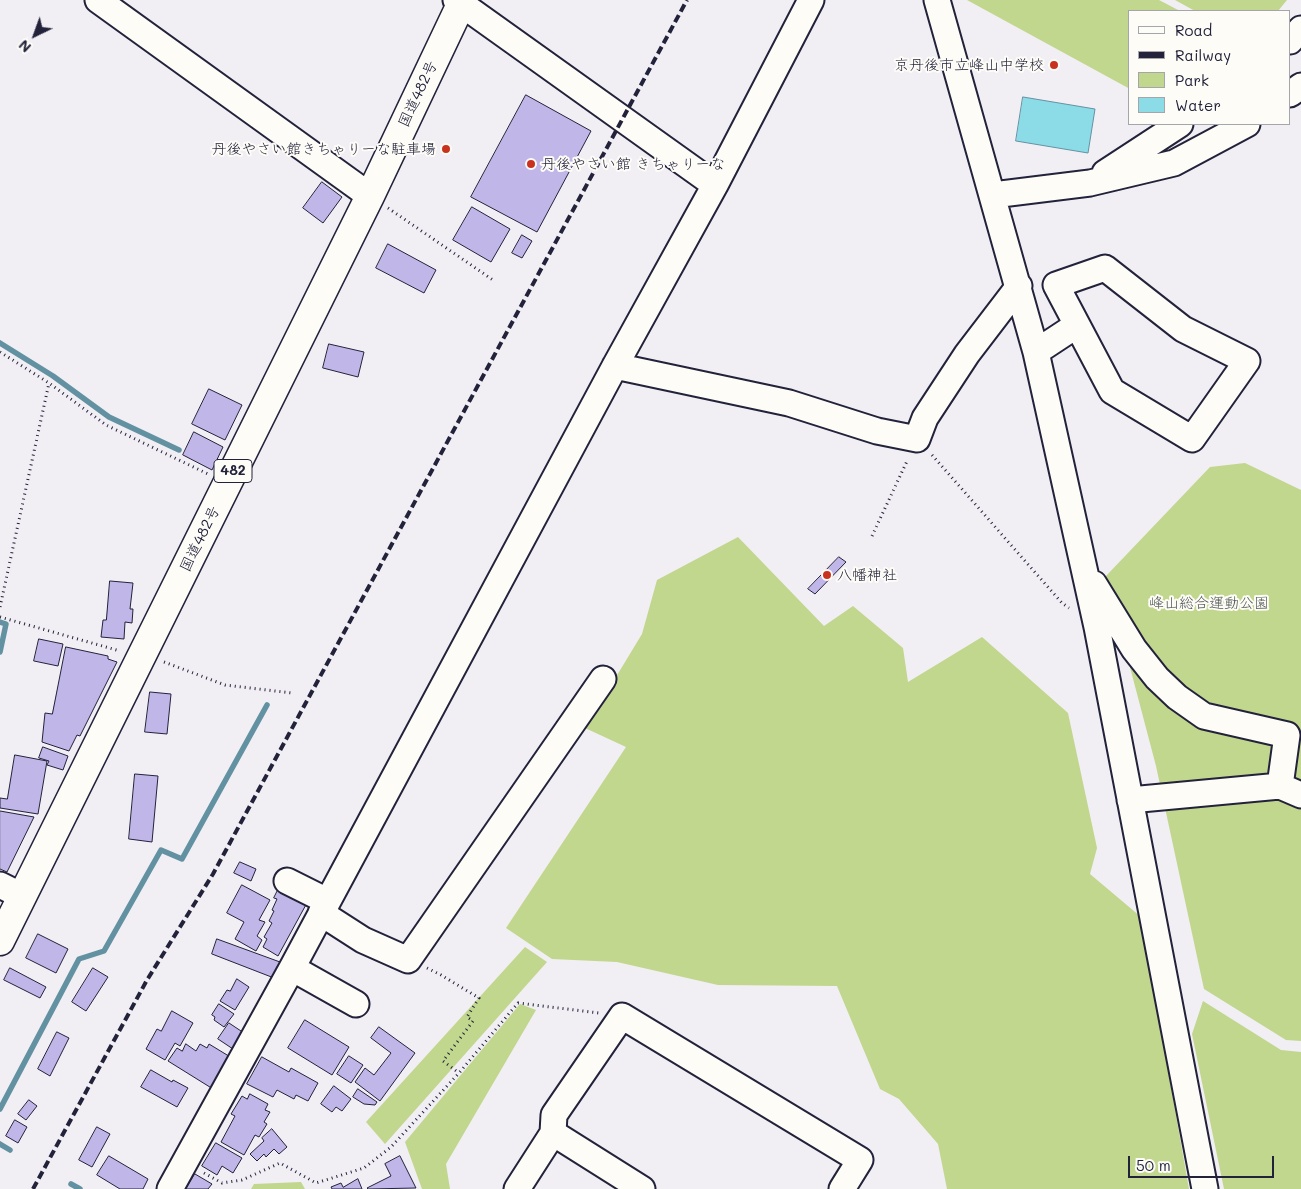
<!DOCTYPE html>
<html>
<head>
<meta charset="utf-8">
<style>
  body { margin:0 }
  #map { position:relative; width:1301px; height:1189px; overflow:hidden; background:#f1eef4; font-family:Mali,sans-serif }
  canvas { display:block }
  .legend { position:absolute; left:1128px; top:10px; width:162px; height:115px; box-sizing:border-box; background:#fdfcf7; border:1px solid #a5a5ac; margin:0; padding:6px 9px; list-style:none; font-size:15px; color:#22223b }
  .legend li { display:flex; align-items:center; gap:10px; height:25px }
  .legend b { width:25px; border:1px solid #a5a5ac }
  .north { position:absolute; left:10px; top:10px; width:50px; height:50px; -webkit-text-stroke:4px #fdfcf7; paint-order:stroke; rotate:222deg; font-size:14px; font-weight:700; line-height:20px; text-align:center; color:#22223b }
  .north::after { content:''; display:block; margin:auto; width:18px; height:22px; background:#22223b; clip-path:polygon(50% 0,100% 100%,50% 72%,0 100%) }
  .scale { position:absolute; left:1128px; top:1156px; width:146px; height:22px; box-sizing:border-box; border:2px solid #22223b; border-top:0; padding-left:6px; font-size:15px; line-height:18px; white-space:nowrap; color:#22223b; -webkit-text-stroke:4px #fdfcf7; paint-order:stroke }
</style>
</head>
<body>
<div id="map">
<canvas width="1301" height="1189"></canvas>
<ul class="legend">
<li><b style="height:6px;background:#fdfcf7"></b>Road</li>
<li><b style="height:6px;background:#22223b"></b>Railway</li>
<li><b style="height:14px;background:#c0d78d"></b>Park</li>
<li><b style="height:14px;background:#8cdce7"></b>Water</li>
</ul>
<div class="north">N</div>
<div class="scale">50 m</div>
</div>
<script>
const ctx = document.querySelector('canvas').getContext('2d');
ctx.lineJoin = 'round';
function fillPath(path, color) {
  ctx.fillStyle = color;
  ctx.fill(path, 'evenodd');
}
function strokePath(path, color, width, dash) {
  ctx.strokeStyle = color;
  ctx.lineWidth = width;
  ctx.lineCap = dash ? 'butt' : 'round';
  ctx.setLineDash(dash || []);
  ctx.stroke(path);
}
function drawText(font, color, halo, rows, align = 'center') {
  ctx.font = font + ' Mali,"Klee One",sans-serif';
  ctx.lineWidth = 4;
  ctx.setLineDash([]);
  ctx.textBaseline = 'middle';
  ctx.strokeStyle = halo;
  ctx.fillStyle = color;
  for (const [text, x, y, turn = 0] of rows) {
    ctx.save();
    ctx.translate(x, y);
    ctx.rotate((+turn || 0) * Math.PI / 180);
    ctx.textAlign = isNaN(turn) ? turn : align;
    if (halo) ctx.strokeText(text, 0, 0);
    ctx.fillText(text, 0, 0);
    ctx.restore();
  }
}
fillPath(new Path2D(`
  M967,0H1159L1180,11H1130V89Z
  M1175,0H1287L1278,11H1195Z
  M1245,463L1301,490V1041L1286,1040L1204,989L1156,766L1106,576L1210,467Z
  M738,537L824,626L853,606L903,648L908,682L982,637L1068,713L1097,848L1090,874L1141,917L1189,1189H947L938,1144L899,1099L880,1089L837,986L718,985L617,962L552,959L506,928L626,747L585,728L642,634L657,580Z
  M525,947L547,962L385,1144L366,1122Z
  M1203,1001L1281,1050L1301,1052V1189H1224L1192,1034Z
  M520,1004L536,1010L446,1164L450,1189H422L405,1142Z
  M301,1182L305,1189H251L254,1184Z`), '#c0d78d');
const water = new Path2D(`
  M1023,97L1095,109L1088,153L1016,141Z`);
fillPath(water, '#8cdce7');
strokePath(water, '#6292a2', 1);
strokePath(new Path2D(`
  M0,343L53,376L109,417L179,450
  M0,622L6,624L0,652
  M0,1109L79,959L104,951L161,850L182,859L267,705
  M0,1144L10,1150
  M71,1184L80,1189`), '#6292a2', 5.5);
const building = new Path2D(`
  M526,95L591,131L537,232L471,197Z
  M322,182L342,197L323,223L303,208Z
  M472,207L510,229L491,262L453,240Z
  M522,235L532,241L522,258L512,253Z
  M388,244L436,270L424,293L376,268Z
  M329,344L364,352L358,377L323,368Z
  M209,389L242,405L225,440L192,424Z
  M194,432L223,447L212,470L183,455Z
  M839,557L846,562L815,594L808,589Z
  M110,581L133,583L130,609H133L132,623L125,622L124,639L101,637L103,620H106Z
  M39,639L63,644L58,666L34,661Z
  M66,647L108,656V659L117,662L80,736L77,735L69,751L42,742L45,713L52,714Z
  M150,692L171,694L167,734L145,732Z
  M43,747L68,756L63,770L47,765L49,761L39,758Z
  M15,755L47,761L38,814L0,808V798L7,799Z
  M135,774L158,776L152,842L129,839Z
  M0,811L34,817L7,872L0,869Z
  M240,862L256,869L251,881L234,873Z
  M242,885L270,900L259,920L265,922L257,936L262,940L256,951L235,939L244,922L227,913Z
  M280,886L308,901L278,956L263,947L267,939L264,937L272,923L269,921L274,911L272,910L277,899L274,898Z
  M38,934L68,949L56,973L26,958Z
  M217,939L280,962L274,978L212,954Z
  M10,968L46,987L40,998L4,980Z
  M93,968L108,977L86,1011L72,1002Z
  M237,979L249,987L235,1010L220,1001L227,990L230,991Z
  M219,1004L234,1014L224,1027L214,1020L215,1017L212,1015Z
  M172,1011L193,1023L180,1046L175,1043L165,1060L146,1049L157,1029L161,1031Z
  M305,1020L349,1047L332,1075L288,1048Z
  M229,1023L244,1033L233,1049L218,1039Z
  M379,1027L415,1053L380,1101L355,1082L365,1068L374,1075L391,1053L371,1038Z
  M57,1032L69,1038L50,1076L38,1069Z
  M186,1044L196,1051L200,1044L207,1048L209,1044L232,1058L213,1089L168,1061L177,1048L182,1051Z
  M349,1056L363,1065L351,1083L337,1074Z
  M262,1057L289,1072L291,1068L318,1083L308,1101L296,1095L294,1099L277,1090L273,1097L247,1084Z
  M151,1070L172,1082L173,1080L188,1088L177,1107L141,1087Z
  M334,1086L351,1099L342,1111L336,1107L332,1112L321,1104Z
  M358,1089L377,1102L375,1105L364,1104L353,1097Z
  M250,1094L268,1104L265,1110L270,1112L264,1122L267,1124L259,1137L255,1135L244,1155L221,1142L235,1116L231,1114L242,1096L247,1099Z
  M29,1100L37,1106L26,1120L18,1114Z
  M15,1120L27,1127L18,1143L6,1136Z
  M97,1127L110,1134L92,1167L79,1160Z
  M272,1129L287,1147L279,1154L274,1149L266,1157L264,1154L257,1161L250,1154L264,1141L262,1138Z
  M216,1143L242,1158L233,1173L222,1166L217,1175L202,1166Z
  M109,1156L148,1179L143,1189H120L97,1175Z
  M400,1156L416,1188L368,1189L367,1188L391,1176L385,1164Z
  M195,1174L212,1184L208,1189H186Z
  M358,1179L362,1189H332L331,1187L341,1183L343,1187Z`);
fillPath(building, '#c1b6e8');
strokePath(building, '#22223b', 1);
const minor = new Path2D(`
  M98,0L370,196
  M456,0L715,185
  M937,0L1036,352L1097,627L1205,1189
  M1290,41L1301,29
  M1290,94L1301,86
  M1105,173L1180,124
  M993,195L1090,183L1174,163L1247,124
  M1105,268L1183,329L1247,361L1192,439L1112,391L1056,285Z
  M1036,352L1077,325
  M615,366L789,403L877,431L917,439L925,418L967,354L1019,286
  M1094,584L1134,649L1157,678L1177,697L1204,716L1287,735L1280,786
  M1130,800L1280,786L1301,795
  M287,881L327,901
  M0,885L22,896
  M321,913L363,940L408,960L603,679
  M292,968L356,1004
  M553,1133L642,1189
  M170,1189L292,968L615,366L715,185L811,0
  M517,1189L553,1133L554,1115L622,1016L860,1160L842,1189`);
const highway = new Path2D(`
  M0,941L370,196L463,0`);
strokePath(minor, '#22223b', 29);
strokePath(highway, '#22223b', 31);
strokePath(new Path2D(`
  M388,208L493,280
  M0,352L49,383L106,425L208,474
  M932,455L1062,603L1069,608
  M872,536L908,459
  M0,607L49,383
  M0,617L120,651
  M164,662L225,685L292,693
  M427,968L441,975L479,998L467,1017L473,1021L443,1061L459,1073
  M204,1173L222,1183L242,1180L280,1163L316,1183L364,1168L391,1147L459,1073L518,1003L599,1013`), '#22223b', 3, [1, 4]);
strokePath(minor, '#fdfcf7', 25);
strokePath(highway, '#fdfcf7', 28);
strokePath(new Path2D(`
  M33,1189L147,980L213,874L687,0`), '#22223b', 4, [8, 4]);
for (const [x, y, r, color] of [
  [1054,65,5,"#c8321e"],
  [446,149,5,"#c8321e"],
  [531,164,5,"#c8321e"],
  [827,575,5,"#c8321e"]
]) {
  const dot = new Path2D();
  dot.arc(x, y, r, 0, 2 * Math.PI);
  ctx.fillStyle = color;
  ctx.fill(dot);
  strokePath(dot, '#fdfcf7', 2);
}
for (const [x, y, w] of [
  [233,471,38]
]) {
  const box = new Path2D();
  box.roundRect(x - w / 2, y - 11.5, w, 23, 4);
  ctx.fillStyle = '#fdfcf7';
  ctx.fill(box);
  strokePath(box, '#22223b', 1);
}
drawText('bold 14px', '#22223b', null, [
  ["482",233,471]
]);
drawText('15px', '#22223b', '#fdfcf7', [
  ["京丹後市立峰山中学校",1044,65],
  ["丹後やさい館きちゃりーな駐車場",436,149],
  ["丹後やさい館 きちゃりーな",541,164,"left"],
  ["八幡神社",837,575,"left"]
], 'right');
drawText('15px', '#22223b', '#fdfcf7', [
  ["国道482号",418,94,-65],
  ["国道482号",200,539,-64]
]);
drawText('15px', '#515854', '#fdfcf7', [
  ["峰山総合運動公園",1209,603]
]);
</script>
</body>
</html>
